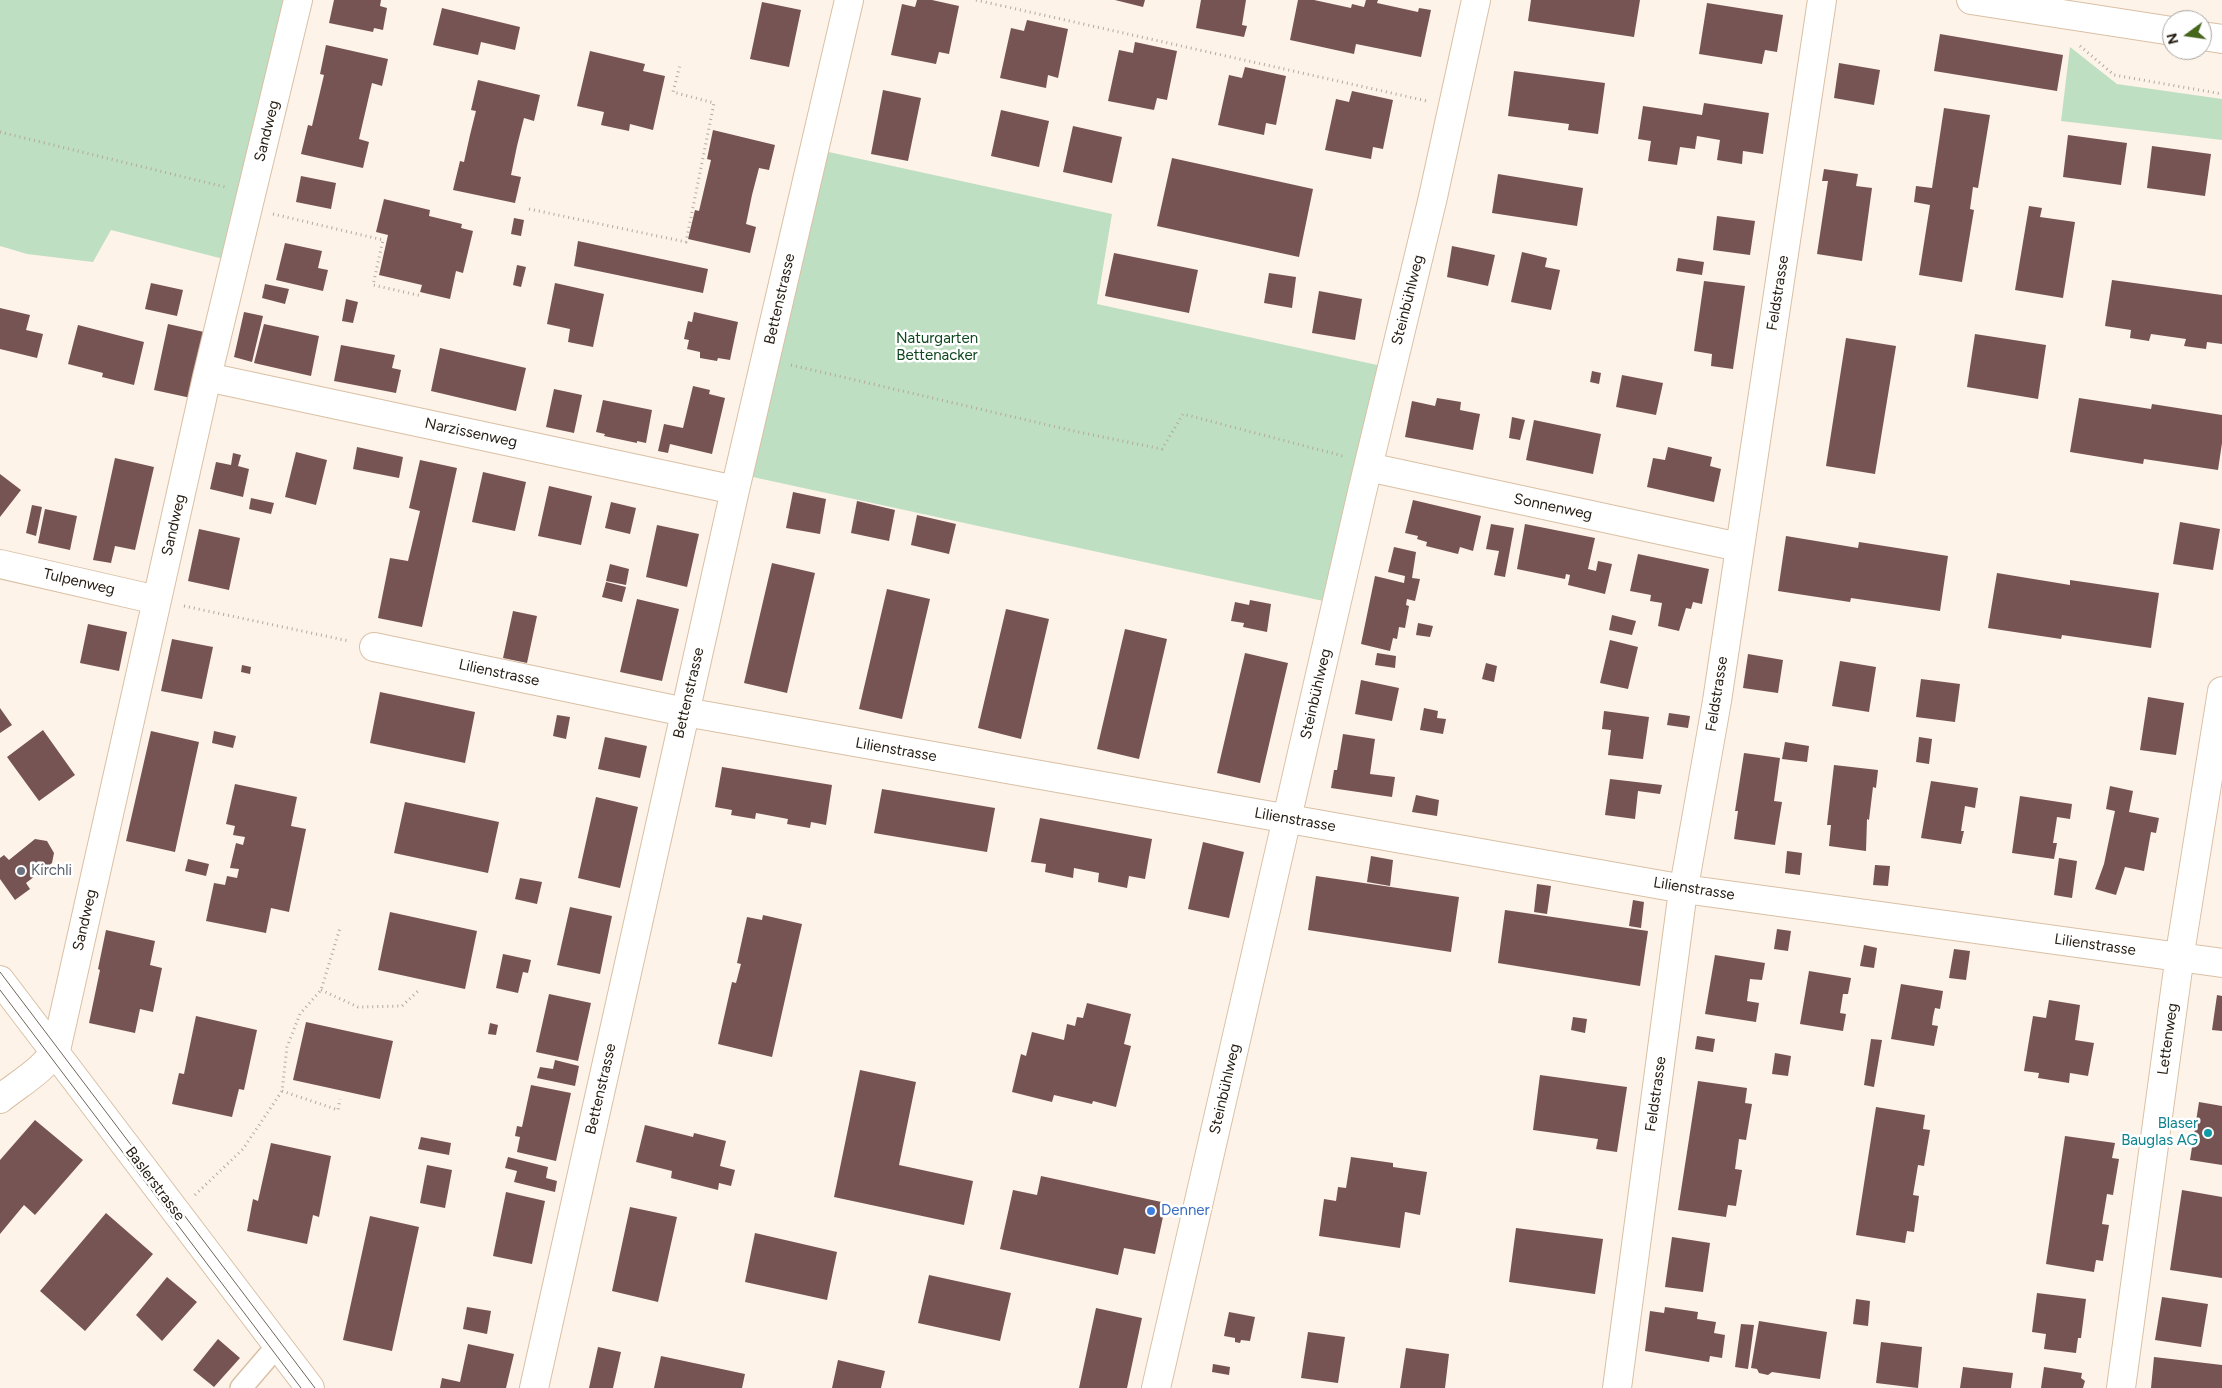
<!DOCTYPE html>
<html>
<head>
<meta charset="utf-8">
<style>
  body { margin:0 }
  #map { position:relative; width:2222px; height:1388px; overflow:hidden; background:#fef3e8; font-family:Figtree,sans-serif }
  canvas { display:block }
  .north { position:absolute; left:2162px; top:10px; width:50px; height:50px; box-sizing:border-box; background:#fff; border:1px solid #a8a4a0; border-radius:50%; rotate:256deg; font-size:14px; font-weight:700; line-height:20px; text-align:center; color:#251c12 }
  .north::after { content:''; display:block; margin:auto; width:18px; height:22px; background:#46661c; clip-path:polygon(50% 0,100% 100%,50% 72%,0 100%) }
</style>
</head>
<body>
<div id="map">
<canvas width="2222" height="1388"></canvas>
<div class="north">N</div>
</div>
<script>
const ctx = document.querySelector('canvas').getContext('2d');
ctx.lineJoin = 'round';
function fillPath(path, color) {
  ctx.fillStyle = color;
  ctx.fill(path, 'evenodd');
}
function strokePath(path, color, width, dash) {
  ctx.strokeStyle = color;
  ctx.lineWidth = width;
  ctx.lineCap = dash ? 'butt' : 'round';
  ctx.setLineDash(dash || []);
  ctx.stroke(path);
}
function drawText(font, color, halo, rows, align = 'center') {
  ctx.font = font + ' Figtree,sans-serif';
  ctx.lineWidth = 5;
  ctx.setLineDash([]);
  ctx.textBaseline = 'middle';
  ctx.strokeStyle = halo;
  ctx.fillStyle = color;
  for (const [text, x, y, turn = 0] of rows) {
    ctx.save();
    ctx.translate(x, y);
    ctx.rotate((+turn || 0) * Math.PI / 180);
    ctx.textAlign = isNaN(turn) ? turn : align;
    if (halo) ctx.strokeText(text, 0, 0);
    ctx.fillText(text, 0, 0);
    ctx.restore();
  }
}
fillPath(new Path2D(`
  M0,0H298L235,262L111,230L93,262L27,254L0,246Z
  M2070,47L2117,84L2222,99V140L2061,121Z
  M815,149L1112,214L1097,304L1391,368L1337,604L739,474Z`), '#bfdfc3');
fillPath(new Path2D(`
  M334,0H381L380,6L387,8L383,30L374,28L373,32L329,23Z
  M917,0H932L959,6L949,54L939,52L936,64L891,55L902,4L915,7Z
  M1115,0H1145L1143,7Z
  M1201,0H1246L1242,25L1247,26L1244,37L1196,28Z
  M1298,0H1314L1351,8L1352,4L1364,7L1366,0H1378L1377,3L1418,12L1419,8L1431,10L1421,57L1356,44L1354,54L1290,40Z
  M1531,0H1640L1634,37L1528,21Z
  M762,2L801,10L789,67L750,59Z
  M1707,3L1783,15L1777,52L1765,50L1762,64L1699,54Z
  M442,8L520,27L515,50L481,42L478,55L433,45Z
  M1027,20L1068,29L1058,78L1048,75L1046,88L1000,78L1011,28L1024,31Z
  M1940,34L2063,55L2057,91L1934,71Z
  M1135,42L1177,51L1167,100L1157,98L1154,110L1108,101L1119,50L1133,53Z
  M326,45L388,59L382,86L372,83L359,139L369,142L363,168L301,154L308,125L312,126L324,75L320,74Z
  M590,51L645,64L643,71L665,76L653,130L630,124L629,131L601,125L604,112L577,106Z
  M1839,63L1880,70L1874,105L1834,98Z
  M1245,67L1286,76L1276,125L1266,123L1264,135L1218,125L1229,75L1242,78Z
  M1514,71L1605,83L1598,134L1568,130L1569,124L1508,116Z
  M478,80L540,95L534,121L524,118L517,146L511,175L521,177L515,203L453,190L460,161L464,162L470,135L476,111L471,110Z
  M883,90L921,98L908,161L871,154Z
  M1352,91L1393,100L1383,149L1373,147L1371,159L1325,150L1336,99L1349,102Z
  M1704,103L1769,113L1763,154L1743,151L1742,164L1717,160L1720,140L1697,136L1695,149L1680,147L1677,165L1648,161L1651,141L1638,139L1643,106L1702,115Z
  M1944,108L1990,115L1978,188L1973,187L1970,209L1974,210L1962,282L1919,275L1930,205L1914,202L1916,186L1932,188Z
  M1001,110L1049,121L1039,167L991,156Z
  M1073,126L1122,137L1112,183L1063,172Z
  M713,130L775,145L769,170L759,168L752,195L746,224L756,227L750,253L688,239L695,210L699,211L711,160L707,159Z
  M2068,135L2127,143L2121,185L2063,177Z
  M2152,146L2211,154L2205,196L2147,188Z
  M1172,158L1313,189L1299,257L1157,226Z
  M1824,169L1858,174L1856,186L1872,188L1862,261L1817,254L1828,181H1822Z
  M1498,174L1583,188L1577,226L1492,213Z
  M301,176L336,183L331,209L296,202Z
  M384,199L430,210L429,216L462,224L461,228L473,231L463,273L456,271L450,299L420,292L422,285L379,275L388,235L376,232Z
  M2029,206L2042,208L2040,217L2075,222L2063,298L2015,290Z
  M1717,216L1755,221L1750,255L1713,250Z
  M514,218L524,220L521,236L511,234Z
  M578,241L708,269L703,293L574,266Z
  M285,243L322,251L318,268L328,270L323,291L276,280Z
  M1452,246L1495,255L1488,286L1447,277Z
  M1522,252L1547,258L1545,267L1560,270L1551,310L1511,302Z
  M1114,253L1198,270L1189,313L1105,296Z
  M1678,258L1704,262L1702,275L1676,271Z
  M517,265L526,267L521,287L513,285Z
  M1269,273L1296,277L1292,308L1264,303Z
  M2112,280L2222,295V344L2207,342L2206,349L2184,346L2186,339L2151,334L2149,341L2130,338L2131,330L2105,326Z
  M1704,281L1745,286L1733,369L1711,366L1712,354L1694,351Z
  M151,283L183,290L177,316L145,309Z
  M555,283L604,294L593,347L568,342L570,329L547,324Z
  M265,284L289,289L285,304L262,298Z
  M1319,291L1362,299L1355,340L1312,333Z
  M346,299L358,302L353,323L342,321Z
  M0,308L30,315L26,330L43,334L37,358L0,349Z
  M244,312L263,316L252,362L234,357Z
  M694,312L738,322L730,360L718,358L717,361L700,358V352L687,349L689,340L684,339L688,321L692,322Z
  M168,324L204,332L191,398L154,390Z
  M264,324L319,336L311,376L254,363Z
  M78,325L144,342L134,385L102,377L103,373L68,364Z
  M1975,334L2046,345L2038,399L1967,387Z
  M1846,338L1896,346L1875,474L1826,466Z
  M341,345L395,355L392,368L401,370L396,393L334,381Z
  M440,348L526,368L516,411L431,391Z
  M1592,371L1601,373L1599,384L1590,382Z
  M1622,375L1663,383L1656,415L1616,407Z
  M693,386L710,390L709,394L725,398L712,454L670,444L668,453L658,451L664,424L683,428Z
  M554,389L582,395L574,433L546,427Z
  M1437,398L1461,402L1460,410L1480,414L1473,450L1405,437L1412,401L1435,406Z
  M2079,398L2151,409L2152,404L2222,415V443L2218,470L2144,459L2143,464L2070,452Z
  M603,400L652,410L646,443L637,441V443L604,436L605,434L596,432Z
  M1512,417L1525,420L1520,440L1509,438Z
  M1534,420L1601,434L1593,474L1526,460Z
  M357,447L403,457L399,478L353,469Z
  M1668,447L1712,457L1710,466L1721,469L1714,502L1647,487L1653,458L1665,460Z
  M296,452L327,460L316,505L285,497Z
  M233,453L241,455L238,466L249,469L243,497L210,489L216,462L231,465Z
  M115,458L154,467L135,550L115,546L111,563L93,560Z
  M420,460L457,468L422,627L378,618L390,558L408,561L420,511L409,508Z
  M483,472L526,482L515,531L472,522Z
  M0,474L21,490L0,517Z
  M549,486L592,496L581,545L538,536Z
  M793,492L826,499L820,534L786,528Z
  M251,498L274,503L271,514L249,509Z
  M1413,500L1481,516L1473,551L1460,547L1458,554L1426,546L1427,542L1417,539L1418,536L1405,533Z
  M857,501L895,510L889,541L851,533Z
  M611,502L636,508L630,534L605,528Z
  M32,505L42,507L36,536L26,533Z
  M45,509L77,516L70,550L38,543Z
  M917,515L956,524L949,554L911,545Z
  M2180,522L2220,529L2213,570L2173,564Z
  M1491,524L1514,528L1505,577L1494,575L1499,551L1486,549Z
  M1525,524L1595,538L1588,569L1596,571L1598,561L1612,564L1605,594L1568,585L1570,575L1566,574L1565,579L1517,569Z
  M657,525L699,534L687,587L646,577Z
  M199,529L240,538L229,590L188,581Z
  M1786,536L1858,548L1859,542L1948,556L1940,611L1851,598L1850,602L1778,591Z
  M1394,547L1416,552L1412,578L1420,579L1415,601L1407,599L1406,605L1409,606L1405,628L1399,627L1397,639L1393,638L1390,651L1361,644L1375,576L1404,583L1405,576L1388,572Z
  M1638,554L1709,569L1702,604L1693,602L1691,609L1686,608L1679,631L1658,626L1662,603L1650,601L1651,595L1630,591Z
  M772,563L815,573L787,693L744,683Z
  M610,564L629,569L626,585L606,581Z
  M1997,573L2070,585V580L2159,593L2151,648L2062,635L2061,639L1988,628Z
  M606,582L626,587L622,602L602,597Z
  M887,589L930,599L902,719L859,709Z
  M637,599L679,609L662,681L620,672Z
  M1250,600L1271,604L1267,632L1243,627L1244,623L1231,621L1235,602L1249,605Z
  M1006,609L1049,619L1021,739L978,728Z
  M513,611L537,616L527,663L503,658Z
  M1612,615L1636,621L1632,635L1609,630Z
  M1418,623L1433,626L1430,637L1416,635Z
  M88,624L127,632L119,671L80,663Z
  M1125,629L1167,639L1139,759L1097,749Z
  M172,639L213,647L202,699L161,691Z
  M1610,640L1638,647L1628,689L1600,683Z
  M1245,653L1288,663L1260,783L1217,773Z
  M1377,653L1396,656L1395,668L1375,665Z
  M1748,654L1783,660L1778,693L1743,688Z
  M1840,661L1876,667L1869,712L1832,706Z
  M1486,663L1497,666L1494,682L1482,679Z
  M242,665L251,667L250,674L241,672Z
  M1921,679L1960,684L1955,722L1916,717Z
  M1361,680L1399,688L1392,721L1355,714Z
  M380,692L475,712L465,763L370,743Z
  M2148,697L2184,703L2176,755L2140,750Z
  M0,708L12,725L0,733Z
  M1424,708L1438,711L1437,718L1446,719L1443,734L1420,730Z
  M1604,711L1649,717L1643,759L1608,755L1611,730L1602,729Z
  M1669,713L1690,716L1688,728L1667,725Z
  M557,715L570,717L566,739L553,736Z
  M43,730L75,775L39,801L7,757Z
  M151,731L199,742L175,852L126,841Z
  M214,731L236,736L233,748L212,743Z
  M1343,734L1375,739L1370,774L1395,777L1392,797L1331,788L1334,770H1337Z
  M605,737L647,746L640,778L598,769Z
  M1919,737L1932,739L1929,764L1916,762Z
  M1785,742L1809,746L1807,762L1782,759Z
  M1744,753L1780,758L1774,801L1782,802L1775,845L1734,839L1738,811H1735Z
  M1834,765L1878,770L1876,788L1873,787L1869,820L1867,819L1866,851L1829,846L1831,825H1827Z
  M722,767L832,785L826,825L811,822L810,828L787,824L788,819L756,813L755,819L731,815L732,810L715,807Z
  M1610,779L1662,785L1660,794L1638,791L1635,819L1605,815Z
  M1931,781L1978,788L1975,808L1965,806L1961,831H1964L1961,844L1921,838Z
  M235,784L297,797L291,826L306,829L289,912L271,908L266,933L206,921L214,883L225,885L227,876L237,878L239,869L230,868L236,843L243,845L245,837L233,835L235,826L226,824Z
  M2110,786L2133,791L2129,812L2159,818L2156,833L2151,832L2144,871L2125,867L2116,895L2095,889L2104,864L2115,811L2106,809Z
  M882,789L995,808L987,852L874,833Z
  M1416,795L1439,800L1437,816L1412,812Z
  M2020,796L2072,804L2070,819L2057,817L2053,843H2057L2054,859L2012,853Z
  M596,797L638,807L620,888L578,878Z
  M405,802L499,822L488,873L394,853Z
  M1040,818L1152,839L1145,879L1129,876L1127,888L1098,882L1099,873L1074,868L1073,878L1045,872L1046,864L1031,862Z
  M35,839L47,841L54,853L52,863L26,883L30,889L15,900L0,879V858L4,855L9,860Z
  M1203,842L1244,852L1229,918L1188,909Z
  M1787,851L1802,853L1800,875L1785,873Z
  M1371,856L1393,860L1390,886L1367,882Z
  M2059,858L2077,861L2072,898L2054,895Z
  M188,859L209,864L206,876L185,871Z
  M1875,865L1890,866L1888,886L1873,885Z
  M1316,876L1459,897L1451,952L1308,930Z
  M520,878L542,882L537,904L515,899Z
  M1537,884L1551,886L1547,914L1534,912Z
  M1633,900L1644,902L1641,928L1629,926Z
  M570,907L612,916L600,974L557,965Z
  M1505,910L1648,931L1640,986L1498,963Z
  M390,912L477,931L465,989L378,970Z
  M763,915L802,924L772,1057L718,1044L732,982L736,983L741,964L737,963L747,917L762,920Z
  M1777,929L1791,931L1788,951L1774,949Z
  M106,930L155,941L150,965L162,968L153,1012L140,1009L135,1033L89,1023L100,970L98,969Z
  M1864,945L1877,948L1874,968L1860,966Z
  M1954,949L1970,951L1966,980L1949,978Z
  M503,954L531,960L528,973L523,972L518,993L496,988Z
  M1715,955L1765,963L1762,980L1750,979L1747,1001L1759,1003L1756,1022L1705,1014Z
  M1809,971L1851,978L1848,994H1843L1840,1013L1846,1014L1843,1031L1800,1024Z
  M1901,984L1943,991L1940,1009L1935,1008L1933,1017L1932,1025L1938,1026L1934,1046L1891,1039Z
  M549,994L591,1003L578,1061L536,1052Z
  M2217,995L2222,996V1031L2212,1030Z
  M2049,1000L2080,1005L2075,1040L2094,1043L2088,1076L2070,1073L2069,1083L2038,1078L2039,1073L2024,1071L2033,1016L2046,1018Z
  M1087,1003L1131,1014L1124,1044L1131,1046L1116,1107L1093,1101L1092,1104L1054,1095L1052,1102L1012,1092L1021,1054L1026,1056L1032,1032L1064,1040L1067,1024L1075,1026L1077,1017L1083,1018Z
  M196,1016L257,1030L244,1090L239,1089L232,1117L172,1104L179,1073L184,1074Z
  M1573,1017L1587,1019L1585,1033L1571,1030Z
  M306,1022L393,1041L380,1099L293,1080Z
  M490,1023L498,1025L496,1035L488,1034Z
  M1697,1036L1715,1039L1713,1052L1695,1049Z
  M1871,1039L1882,1040L1874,1087L1864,1085Z
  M1775,1053L1791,1056L1788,1076L1772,1074Z
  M555,1060L579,1066L575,1086L537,1078L540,1067L553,1069Z
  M860,1070L916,1082L899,1165L973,1181L964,1225L834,1197Z
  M1540,1075L1627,1087L1617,1152L1596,1149L1598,1139L1533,1130Z
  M1698,1081L1747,1088L1745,1103L1752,1104L1746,1140L1739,1139L1735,1169L1742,1170L1736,1206L1728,1205L1726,1217L1678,1210Z
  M531,1085L571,1093L556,1161L517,1152L520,1137L515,1136L517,1126L522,1127Z
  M2199,1102L2222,1106V1165L2190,1160Z
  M1876,1107L1925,1115L1923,1129L1930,1130L1924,1166L1918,1165L1913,1195L1919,1196L1914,1232L1907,1231L1905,1243L1856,1235Z
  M35,1120L83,1160L35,1215L24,1205L0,1234V1160Z
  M645,1125L693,1137L694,1133L726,1141L720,1166L735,1170L731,1186L719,1183L718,1190L671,1178L672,1171L636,1162Z
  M2065,1136L2115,1143L2112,1158L2119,1159L2113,1195L2107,1194L2102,1224L2109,1225L2103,1261L2096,1260L2094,1272L2046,1264Z
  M421,1137L451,1143L449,1155L418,1149Z
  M271,1143L331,1156L319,1217L313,1215L307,1244L247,1231L253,1199L258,1201Z
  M508,1157L548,1167L546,1178L557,1181L555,1192L514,1182L517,1171L505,1168Z
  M1351,1157L1393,1163V1167L1427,1172L1420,1215L1405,1212L1400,1248L1319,1236L1324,1199L1336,1201L1338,1187L1346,1188Z
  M427,1165L452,1170L445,1208L420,1203Z
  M1041,1176L1166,1203L1155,1254L1124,1248L1118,1275L1000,1249L1013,1190L1037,1195Z
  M2182,1190L2222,1197V1278L2170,1270Z
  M506,1192L545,1201L532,1264L493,1256Z
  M630,1207L677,1217L658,1302L612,1291Z
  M106,1213L153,1254L85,1331L40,1291Z
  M370,1216L419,1227L392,1351L343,1340Z
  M1516,1228L1603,1239L1595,1294L1509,1282Z
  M755,1233L837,1252L827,1300L745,1282Z
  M1672,1237L1710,1243L1703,1292L1665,1287Z
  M929,1275L1011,1293L1000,1341L918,1323Z
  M167,1277L197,1302L162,1341L136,1315Z
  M2037,1293L2086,1299L2081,1338H2078L2076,1353L2044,1349L2046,1334L2032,1332Z
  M2162,1297L2208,1304L2201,1347L2155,1340Z
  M1856,1299L1870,1301L1868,1326L1853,1324Z
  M467,1307L491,1311L487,1334L463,1329Z
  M1665,1307L1698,1312L1697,1319L1716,1322L1714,1333L1725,1335L1722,1358L1710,1356L1709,1362L1645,1351L1650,1311L1664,1313Z
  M1096,1308L1142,1318L1127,1388H1079Z
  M1229,1312L1255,1317L1250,1341L1241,1340L1240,1343L1235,1342V1338L1224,1336Z
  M1759,1321L1827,1332L1820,1379L1772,1372L1768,1375L1759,1373L1757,1369L1751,1368Z
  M1741,1324L1754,1325L1748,1369L1735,1367Z
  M1308,1332L1345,1337L1338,1383L1301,1378Z
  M218,1339L240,1358L214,1387L193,1370Z
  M1881,1342L1922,1347L1918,1388L1876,1383Z
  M468,1344L514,1354L506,1388H440L442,1378L460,1382Z
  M598,1347L621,1352L613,1388H589Z
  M1406,1348L1449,1354L1445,1388H1400Z
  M661,1356L745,1374L742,1388H654Z
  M2154,1357L2222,1365V1388H2151Z
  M838,1360L885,1371L881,1388H832Z
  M1213,1364L1230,1367L1229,1375L1212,1372Z
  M1963,1367L2013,1373L2011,1388H1960Z
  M2044,1367L2082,1373L2081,1378L2085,1381L2083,1388H2041Z`), '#765453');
const pedestrian = new Path2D(`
  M241,1388L277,1346`);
const minor = new Path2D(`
  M207,377L735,490
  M1368,467L1739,547
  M0,564L157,600
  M374,647L685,712L1684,889L2222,963
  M0,1099C18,1084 48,1068 57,1046L207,377L298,0
  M534,1388L735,490L849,0
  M1156,1388L1362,492L1433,197L1476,0
  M1617,1388L1682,898L1717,701L1822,0
  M2121,1388L2181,947L2222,691`);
const tertiary = new Path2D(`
  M1971,0L2172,31
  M2202,36L2222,39`);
const secondary = new Path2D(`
  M0,980L310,1388`);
strokePath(pedestrian, '#d9c0a5', 24);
strokePath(minor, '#d9c0a5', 30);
strokePath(tertiary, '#d9c0a5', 30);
strokePath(secondary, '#d9c0a5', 30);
strokePath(new Path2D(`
  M976,0L1427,101
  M2080,46L2114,75L2222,94
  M0,132L225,187
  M529,209L686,242L714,103L673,92L680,65
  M273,214L383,240L373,285L422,296
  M791,365L1078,432L1162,449L1183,414L1343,456
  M184,606L349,641
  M321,990L358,1007L402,1006L418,991
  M282,1091L338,1110L340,1099
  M195,1195L243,1149L282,1091L287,1047L300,1014L321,990L340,928`), '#b3a99e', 3, [1, 4]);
strokePath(pedestrian, '#fff', 21);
strokePath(minor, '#fff', 28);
strokePath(tertiary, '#fff', 28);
strokePath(secondary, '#fff', 28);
strokePath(new Path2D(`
  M0,972L315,1388
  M0,990L301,1388`), '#6f655b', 1);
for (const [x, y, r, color] of [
  [21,871,5,"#6b7280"],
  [2208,1133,5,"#0f9aa8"],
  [1151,1211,5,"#3f7fe0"]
]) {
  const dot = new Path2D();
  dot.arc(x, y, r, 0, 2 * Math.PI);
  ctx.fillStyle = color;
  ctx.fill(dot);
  strokePath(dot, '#fff', 2);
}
drawText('15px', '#251c12', '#fff', [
  ["Sandweg",267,131,-76],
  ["Feldstrasse",1778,293,-81],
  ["Bettenstrasse",780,299,-77],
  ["Steinbühlweg",1408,300,-76],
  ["Narzissenweg",471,433,12],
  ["Sonnenweg",1553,507,12],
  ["Sandweg",174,525,-77],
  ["Tulpenweg",79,582,13],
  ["Lilienstrasse",499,673,12],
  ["Bettenstrasse",689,693,-77],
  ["Steinbühlweg",1316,694,-77],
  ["Feldstrasse",1717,694,-81],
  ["Lilienstrasse",896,750,10],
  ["Lilienstrasse",1295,820,10],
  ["Lilienstrasse",1694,889,9],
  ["Sandweg",85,920,-77],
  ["Lilienstrasse",2095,945,8],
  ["Lettenweg",2168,1039,-82],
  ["Bettenstrasse",601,1089,-77],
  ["Steinbühlweg",1225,1089,-77],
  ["Feldstrasse",1656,1094,-82],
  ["Baslerstrasse",155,1184,53]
]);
drawText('15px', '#0e471d', '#fff', [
  ["Naturgarten",937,339],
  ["Bettenacker",937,356]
]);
drawText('15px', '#5b616d', '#fff', [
  ["Kirchli",31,871]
], 'left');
drawText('15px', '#0d838f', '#fff', [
  ["Blaser",2198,1124],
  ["Bauglas AG",2198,1141]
], 'right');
drawText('15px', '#366cbe', '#fff', [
  ["Denner",1161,1211]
], 'left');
</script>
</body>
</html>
